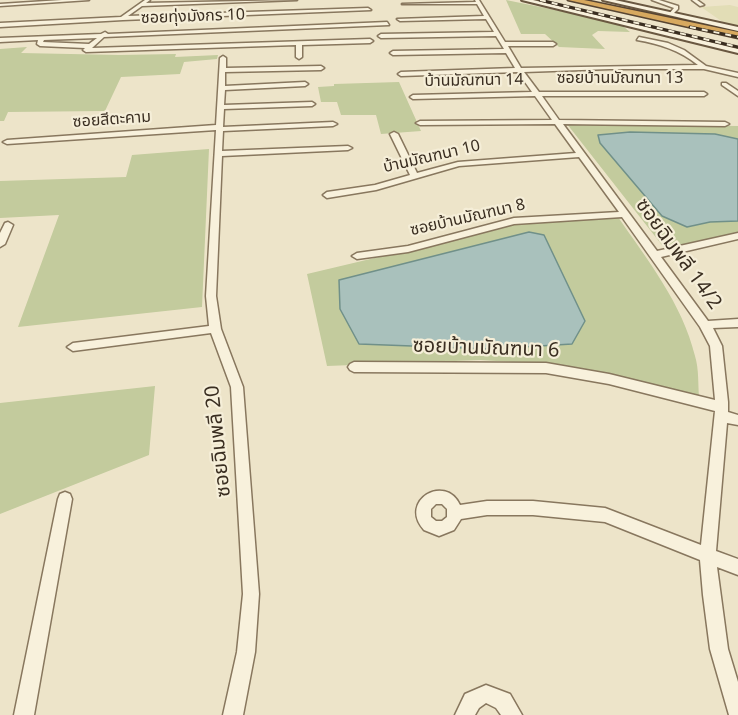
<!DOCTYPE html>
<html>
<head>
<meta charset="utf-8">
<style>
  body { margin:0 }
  canvas { display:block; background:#ede4c9 }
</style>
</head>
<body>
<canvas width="738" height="715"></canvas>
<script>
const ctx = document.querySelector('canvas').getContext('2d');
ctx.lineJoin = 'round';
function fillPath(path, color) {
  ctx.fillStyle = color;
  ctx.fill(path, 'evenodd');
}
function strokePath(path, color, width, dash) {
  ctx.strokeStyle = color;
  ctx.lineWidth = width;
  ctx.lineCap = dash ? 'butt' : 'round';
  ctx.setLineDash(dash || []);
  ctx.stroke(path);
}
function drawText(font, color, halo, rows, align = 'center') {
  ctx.font = font + ' Georgia,"Noto Sans Thai",serif';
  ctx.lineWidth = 4.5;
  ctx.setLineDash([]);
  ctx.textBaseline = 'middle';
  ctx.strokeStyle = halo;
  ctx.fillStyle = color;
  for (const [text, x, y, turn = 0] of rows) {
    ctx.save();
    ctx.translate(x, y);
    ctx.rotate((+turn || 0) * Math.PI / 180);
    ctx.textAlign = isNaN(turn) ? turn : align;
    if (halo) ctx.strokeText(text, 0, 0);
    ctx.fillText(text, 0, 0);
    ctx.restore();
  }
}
fillPath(new Path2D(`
  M730,5L738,7V27L727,25L701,7Z`), '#e2ddb6');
fillPath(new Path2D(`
  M506,0L619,23L630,32L598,31L592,35L605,49L559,47L545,34H521Z
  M27,47L21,53L119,55L176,54L175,57L218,55L217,59L184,62L180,74L121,77L105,111L8,112L4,121H0V49Z
  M399,82L421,131L381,134L376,115H341L337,102H321L318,87L334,86V84Z
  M567,124L738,126V232L665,249Z
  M209,149L202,307L18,327L59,215L0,218V181L126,177L132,155Z
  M618,217C648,261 682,303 695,356C699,369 698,384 699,397L513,362L480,360L327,366L307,274L518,224Z
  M155,386L149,455L0,514V403Z`), '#c3cb9d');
const water = new Path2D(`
  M630,132L715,134L738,139V221L710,222L687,227L662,216L600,143L598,135Z
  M529,232L544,235L585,321L572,344L491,349L359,344L340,309L339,280Z`);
fillPath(water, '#a9c1bc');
strokePath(water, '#709089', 1.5);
const minor = new Path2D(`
  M62,0H89L0,6V4Z
  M145,0H150L146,3L297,0L142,6L128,16L368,8L371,10L123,20L0,27V23L121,17Z
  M475,0H479L505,42H553L556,44L553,46H508L521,68L698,65C679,50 660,44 637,40L639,37L668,43L684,50L706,66L738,73V77L704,69H610L524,72L539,92H704L707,94L704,96H542L559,120L725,122L729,124L725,126L563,124L657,251L738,233V239L661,257L708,321L738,319V327L713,328L722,346L728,402V412L738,415V425L727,423L716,551L738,559V575L717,567L728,649L738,682V715H729L710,649L703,595L700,560L605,522L533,515H487L461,519L454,530L439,536L424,530C398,501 445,473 460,505L487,501H533L605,508L701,545L715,411L609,384L546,373L354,372L350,370L348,367L350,364L354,362L546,363L609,374L715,400L710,346L700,327L622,217L514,224L408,252L357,259L352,256L357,253L408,246L514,218L619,212L579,157L459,166L376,190L327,198L323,195L327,192L375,185L410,175L390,134L394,132L398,134L417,173L458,162L576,153L555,124L420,125L416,123L420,121L552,120L535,96L413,99L410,97L413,95L532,92L518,72L401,76L398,74L401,72L515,68L506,53L393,55L390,53L393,51L504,49L496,36L381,38L378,36L381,34L494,32L486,19L400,21L397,19L484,16L477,4H402L476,2ZM436,504H442L447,509V517L442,521H436L431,517V509Z
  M652,0H659L678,6V9L672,15H668L674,8Z
  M692,0H697L704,5L700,6Z
  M387,22L389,25L104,37L92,48L370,39L373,41L370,43L302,45V57L299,59L296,57V45L86,52L83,50L85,48L40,46L37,44L38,40L0,42V38L101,34L105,32L108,34ZM97,38L89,44L43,42L44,40Z
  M223,56L226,58V68L321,66L324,68L321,70L225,72V86L305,82L308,84L305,86L225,90L224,105L312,102L315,104L312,106L224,109L223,127L333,122L337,124L333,126L223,131L222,151L348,146L352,148L348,150L222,156L216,296L221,329L243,387L259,594L255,652L243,715H223L237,652L243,594L231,387L211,333L73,351L67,347L73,343L209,326L206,296L216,130L7,144L3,142L7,140L216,125L220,58Z
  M722,83H726L738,91V96L722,85Z
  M8,222L13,225L5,244L0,247V233L5,223Z
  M65,492L70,494L72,499L34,715H14L58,499L60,494Z
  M486,685L510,694L522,715H501L496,708L486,703L479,708L475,715H455L465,694Z`);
const secondary = new Path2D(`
  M522,0H533L738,49V53Z
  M603,0H615L738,27V31Z`);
const motorway = new Path2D(`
  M568,0H584L738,32V38Z`);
strokePath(minor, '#88775e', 3);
strokePath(secondary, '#6a5841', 4);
strokePath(motorway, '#574532', 3);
fillPath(minor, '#f8f1dc');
fillPath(secondary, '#f8f1dc');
fillPath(motorway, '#d7a95f');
const rail = new Path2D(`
  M540,0L738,47
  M690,27L738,37`);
strokePath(rail, '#3a2e21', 3);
strokePath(rail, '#f5eed8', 2, [6]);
drawText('16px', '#3a2e21', '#f5eed8', [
  ["ซอยทุ่งมังกร 10",193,18,-2],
  ["ซอยบ้านมัณฑนา 13",620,80],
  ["บ้านมัณฑนา 14",474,82,-1],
  ["ซอยสีตะคาม",112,121,-4],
  ["บ้านมัณฑนา 10",432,158,-13],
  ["ซอยบ้านมัณฑนา 8",468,219,-13]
]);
drawText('20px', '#3a2e21', '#f5eed8', [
  ["ซอยฉิมพลี 14/2",677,255,54],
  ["ซอยบ้านมัณฑนา 6",486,350,2],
  ["ซอยฉิมพลี 20",220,441,-96]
]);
</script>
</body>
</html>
